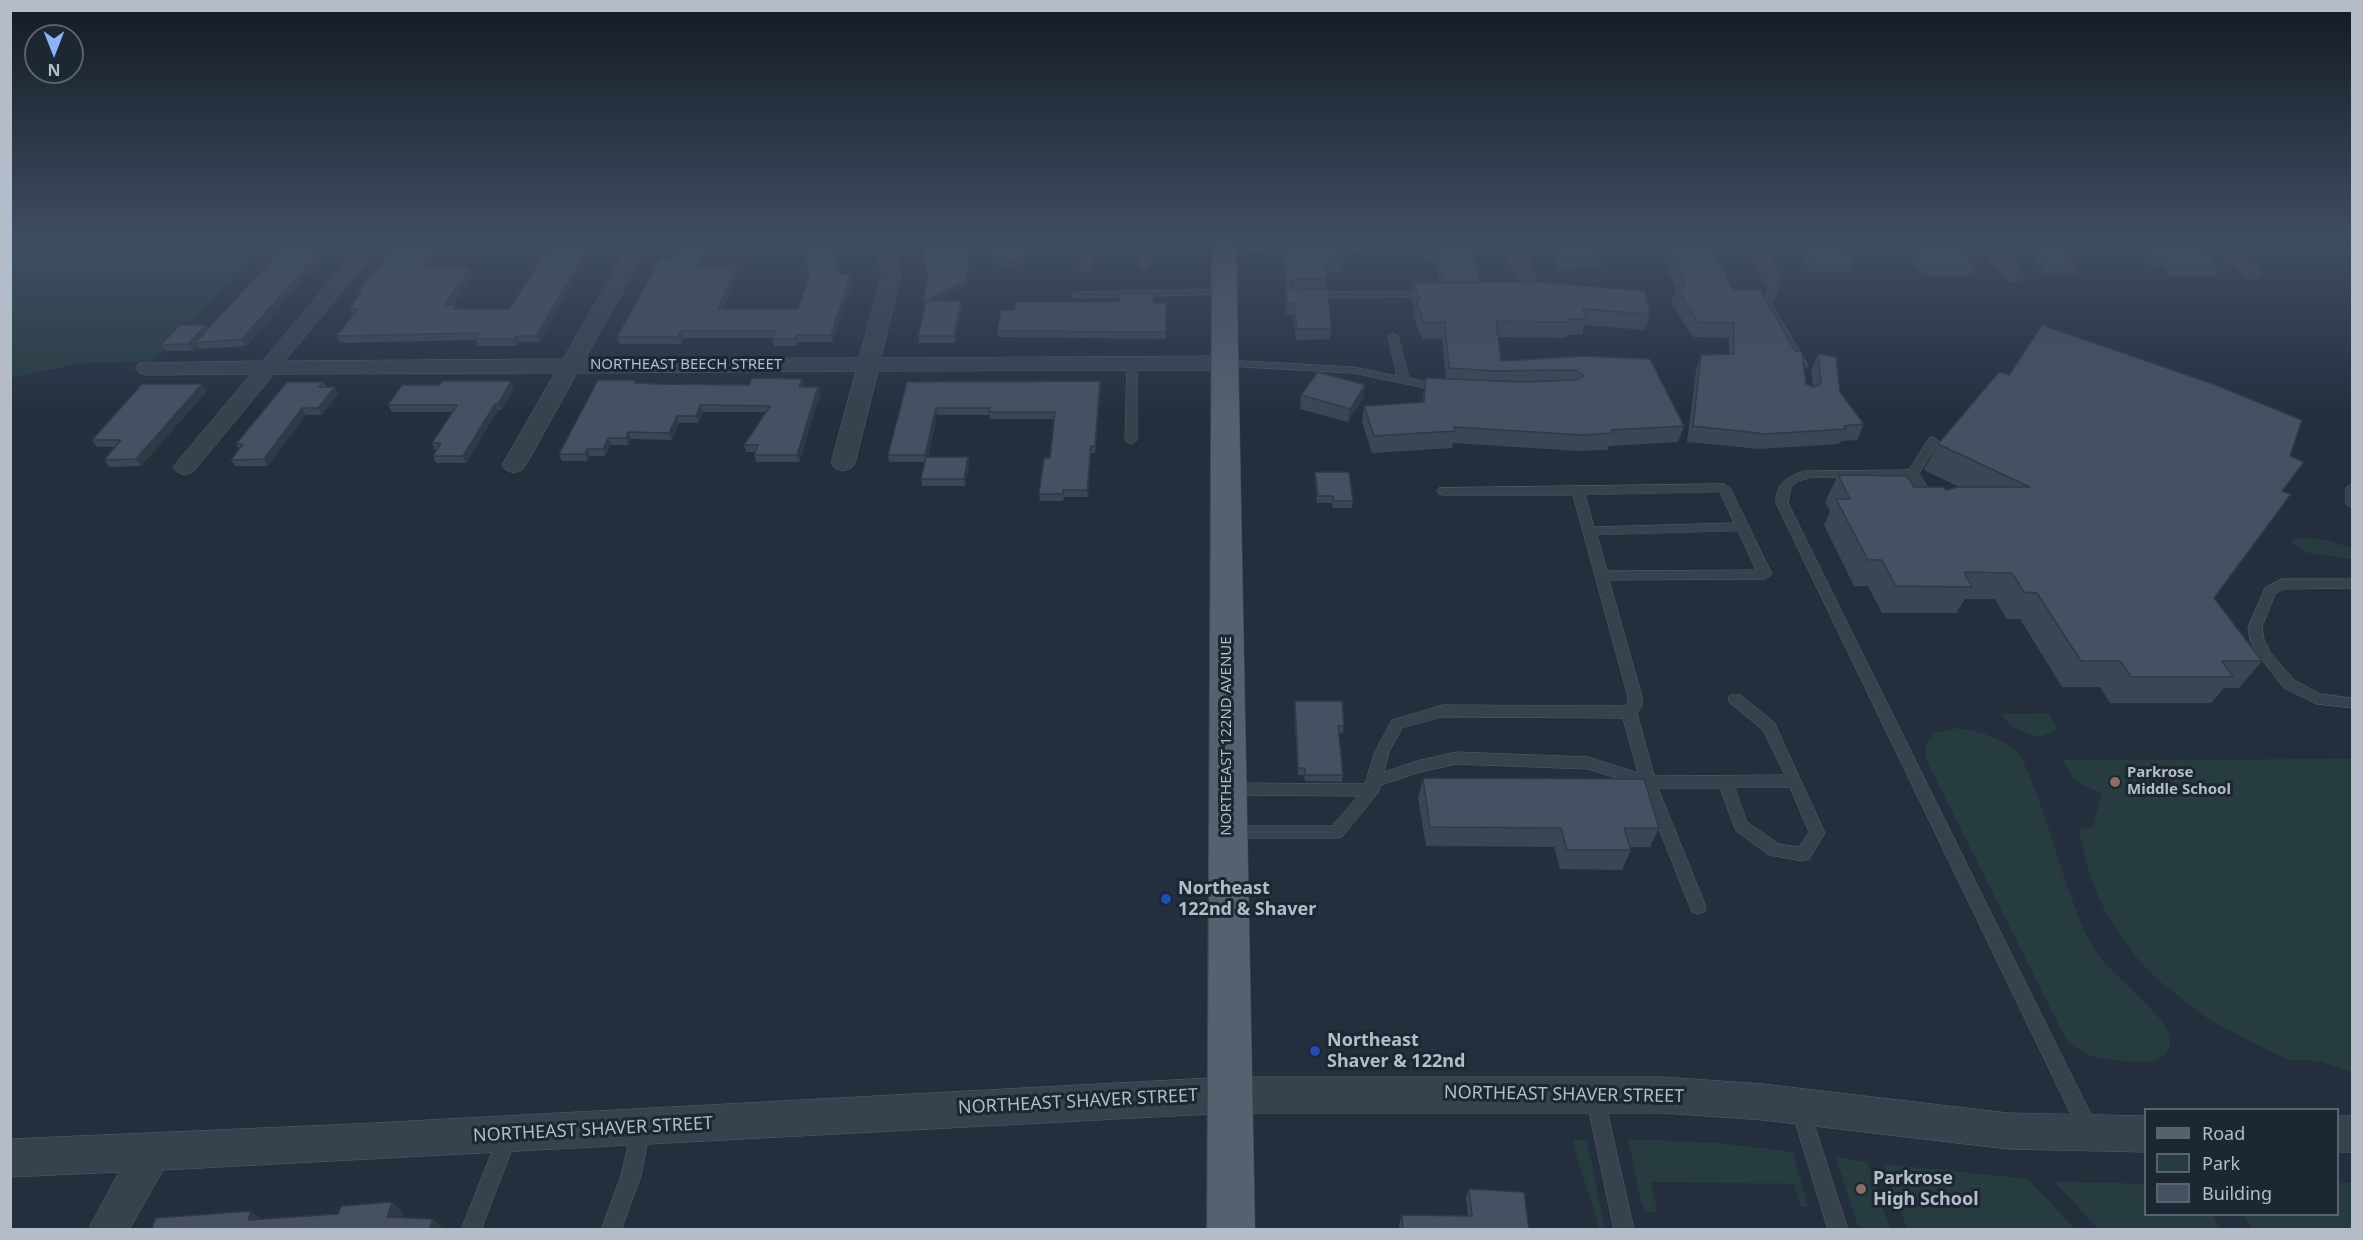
<!DOCTYPE html>
<html>
<head>
<meta charset="utf-8">
<style>
  body { margin:0 }
  #map { position:relative; width:2363px; height:1240px; overflow:hidden; background:#242f3e; font-family:"Noto Sans",sans-serif }
  canvas { display:block }
  .frame { position:absolute; inset:0; border:12px solid #b4bcc9; pointer-events:none }
  .legend { position:absolute; left:2144px; top:1108px; width:195px; height:108px; box-sizing:border-box; background:#1d2633; border:2px solid #59626f; margin:0; padding:8px 10px; list-style:none; font-size:18px; color:#b4bcc9 }
  .legend li { display:flex; align-items:center; gap:12px; height:30px }
  .legend b { width:30px; border:2px solid #59626f }
  .north { position:absolute; left:24px; top:24px; width:60px; height:60px; box-sizing:border-box; background:#1d2633; border:2px solid #59626f; border-radius:50%; rotate:180deg; font-size:16px; font-weight:700; line-height:24px; text-align:center; color:#b4bcc9 }
  .north::after { content:''; display:block; margin:auto; width:21px; height:27px; background:#8ab4f8; clip-path:polygon(50% 0,100% 100%,50% 72%,0 100%) }
</style>
</head>
<body>
<div id="map">
<canvas width="2363" height="1240"></canvas>
<div class="frame"></div>
<ul class="legend">
<li><b style="height:8px;background:#56606e"></b>Road</li>
<li><b style="height:16px;background:#263c3f"></b>Park</li>
<li><b style="height:16px;background:#455162"></b>Building</li>
</ul>
<div class="north">N</div>
</div>
<script>
const ctx = document.querySelector('canvas').getContext('2d');
ctx.lineJoin = 'round';
function fillPath(path, color) {
  ctx.fillStyle = color;
  ctx.fill(path, 'evenodd');
}
function strokePath(path, color, width, dash) {
  ctx.strokeStyle = color;
  ctx.lineWidth = width;
  ctx.lineCap = dash ? 'butt' : 'round';
  ctx.setLineDash(dash || []);
  ctx.stroke(path);
}
function drawText(font, color, halo, rows, align = 'center') {
  ctx.font = font + ' "Noto Sans",sans-serif';
  ctx.lineWidth = 6;
  ctx.setLineDash([]);
  ctx.textBaseline = 'middle';
  ctx.strokeStyle = halo;
  ctx.fillStyle = color;
  for (const [text, x, y, turn = 0] of rows) {
    ctx.save();
    ctx.translate(x, y);
    ctx.rotate((+turn || 0) * Math.PI / 180);
    ctx.textAlign = isNaN(turn) ? turn : align;
    if (halo) ctx.strokeText(text, 0, 0);
    ctx.fillText(text, 0, 0);
    ctx.restore();
  }
}
fillPath(new Path2D(`
  M11,243H268L153,361L81,363L11,378Z
  M2305,538L2324,540L2352,548V559L2308,553L2290,542L2293,539Z
  M2049,713L2056,726L2054,732L2038,737L2012,727L2001,714Z
  M1955,728C1978,730 2006,739 2021,757C2041,798 2055,851 2070,894C2078,914 2084,935 2096,952C2112,975 2171,1018 2170,1041C2170,1064 2144,1062 2127,1061C2101,1059 2085,1058 2066,1039L1926,759V743L1935,733Z
  M2352,759V1072L2319,1061L2290,1060L2273,1053L2208,1019L2158,980L2136,957L2106,913L2090,877L2079,832L2081,827L2092,828L2102,794L2075,781L2062,760Z
  M1628,1139L1719,1143L1793,1152L1808,1207H1801L1794,1184L1650,1182L1657,1209L1654,1212H1646L1641,1202Z
  M1573,1140H1587L1605,1229H1599C1593,1199 1579,1171 1573,1140Z
  M1836,1157L1867,1162L1890,1228H1863L1857,1224Z
  M1884,1164L2028,1179L2075,1229H1907Z
  M2054,1181L2145,1184L2146,1214L2213,1215L2221,1229H2098Z
  M2338,1183H2352V1229H2252L2243,1215L2338,1214Z`), '#263c3f');
const service = new Path2D(`
  M1083,243H1093L1090,268L1085,271L1080,268Z
  M1141,243H1151L1150,268L1145,271L1140,268Z
  M1367,243H1377V254L1325,255L1320,252L1325,249H1368Z
  M1224,249H1303L1308,252L1303,255L1221,254V250Z
  M1772,274L1777,277L1779,288L1771,303L1808,365L1807,367H1799L1761,303L1769,288L1767,277Z
  M1224,289L1228,290V294L1076,298L1071,295L1076,292Z
  M1429,291L1433,292V296L1310,298L1305,295L1310,292Z
  M1393,333L1398,336L1409,378L1444,386V390L1440,391L1353,373L1226,366L1221,363L1226,360L1353,367L1397,376L1388,336Z
  M1132,360L1137,363V440L1131,444L1125,440L1127,363Z
  M1933,437L1939,441L1919,474L1937,502L1935,505H1927L1909,478L1812,477L1798,481L1791,487L1788,503L2096,1125L2098,1131L2096,1137L2089,1140L2082,1137L1776,503C1776,483 1787,476 1805,471L1909,470L1929,438Z
  M1724,484L1730,488L1772,574L1765,579L1609,580L1642,697V705L1637,713L1654,776L1785,775L1763,730L1730,703L1728,699L1730,695H1740L1774,722L1825,833L1809,859L1803,861L1769,855L1736,831L1720,788H1658L1706,907L1704,912L1698,914L1692,912L1690,907L1642,786L1588,769L1456,764L1417,773L1381,785L1377,794L1342,837L1336,838H1230L1224,837L1222,832L1224,827L1230,826H1332L1358,796L1230,795L1225,793L1222,789L1225,785L1230,783L1365,784L1375,752L1392,720L1443,705L1625,706L1628,704V697L1573,495H1443L1439,494L1437,491L1439,488ZM1720,492L1734,523L1594,527L1585,495ZM1738,531L1756,570L1607,571L1597,535ZM1443,717L1623,718L1638,773L1588,757L1456,752L1417,761L1384,772L1389,752L1402,728ZM1735,787H1790L1809,832L1799,847L1779,844L1747,822Z
  M2352,484V508L2346,504V488Z
  M2282,579H2352V588L2284,589L2275,594L2262,627L2264,640L2270,652L2294,680L2320,694L2352,698V708L2317,704L2284,688L2258,655L2250,640L2248,627L2265,588Z
  M1595,1088L1601,1091L1604,1097L1634,1230H1614L1586,1097L1589,1091Z
  M1800,1099L1806,1102L1809,1108L1848,1230H1828L1791,1108L1794,1102Z
  M641,1119L648,1122L650,1128L641,1176L621,1230H601L621,1176L632,1128L634,1122Z
  M508,1127L515,1129L517,1136L481,1230H461L501,1129Z`);
const minor = new Path2D(`
  M362,243H382L285,361L563,359L630,243H650L585,359L859,358L882,273L879,260L862,243H883L898,260L902,273L881,358L1226,356L1234,358L1237,363L1234,368L1226,370L878,371L855,463L851,468L843,471L835,468L831,463L856,371L577,373L526,465L522,470L514,473L506,470L502,465L555,373L274,374L193,472L185,475L177,472L173,467L177,462L251,374L147,375L139,373L136,368L139,363L262,361Z
  M1503,243H1523L1536,278L1533,282H1519Z
  M1741,243H1761L1782,277L1779,281H1765Z
  M1976,243H1996L2024,276L2021,280H2007Z
  M2210,243H2231L2263,274L2260,278H2246Z
  M1229,1077H1663L1763,1084L2008,1113L2146,1116V1152L2008,1149L1763,1120L1663,1113H1229L163,1170L129,1230H88L119,1172L10,1177V1139L355,1124Z
  M2338,1116H2352V1152H2338Z`);
const primary = new Path2D(`
  M1212,243H1236L1255,1230H1207Z`);
strokePath(service, '#565f6c', 1);
strokePath(minor, '#565f6c', 1);
strokePath(primary, '#414a57', 1);
fillPath(service, '#38414e');
fillPath(minor, '#38414e');
fillPath(primary, '#56606e');
fillPath(new Path2D(`
  M282,243H336L246,346L199,349L197,346L193,351H166L161,345L206,325L208,328L279,252L277,248Z
  M398,243H450L430,268H470L473,275L453,305L459,309H509L552,243H597L539,342H519L517,346H478L475,340L340,343L336,336L353,315L349,309L359,296L357,293Z
  M678,243H714L703,267L737,265L739,272L723,309H798L809,278L805,250L779,253L777,247H822L838,274H851L853,281L832,342H798L797,346H774L773,338H683L681,344H620L617,337L669,259Z
  M1282,243H1339V246L1343,261L1342,271H1327L1326,289L1331,329L1330,339L1296,340L1293,314H1286L1284,257L1285,247H1283Z
  M1421,243H1469L1480,283L1650,314L1645,330L1584,325L1582,335H1567L1566,338L1498,337L1501,361L1583,356L1684,426L1678,442L1609,446L1607,450L1579,451L1453,443L1452,448L1372,453L1362,422L1364,406L1422,403L1426,378L1446,379L1442,338L1422,339L1413,315L1415,307L1411,299L1413,283H1440L1435,260H1425Z
  M1550,243H1594L1601,261L1600,268L1559,270L1550,245Z
  M1656,243H1721L1717,256L1733,290L1806,384L1813,386L1811,370L1818,354L1840,392L1864,424L1857,440L1841,441L1839,444L1760,449L1687,442L1696,370L1701,355L1729,354V338L1693,337L1671,302L1676,288Z
  M1788,243H1841L1854,265L1852,272H1811L1801,258H1797Z
  M1902,243H1955L1975,268L1972,275H1923L1901,244Z
  M2021,243H2057L2078,268L2075,274H2046Z
  M2127,243H2194L2219,269L2215,275H2170L2160,265H2148Z
  M2255,243H2352V245H2257Z
  M1051,244L1052,250L1006,270L978,252L977,246Z
  M970,261V267L966,288L939,301H961L962,308L955,343H919L918,336L925,308H924L923,302Z
  M1153,303H1166V339L998,337L997,331L1014,310Z
  M2009,375L2290,456L2282,491L2214,598L2262,661L2239,688H2224L2211,703H2110L2100,687H2062L2020,619H2007L1995,599H1965L1956,613H1882L1868,586H1854L1824,525L1830,511L1825,502L1838,475L1914,487L1946,490L1959,487L1924,470L1938,444Z
  M802,379L804,385L803,387H818L820,394L799,462H756L754,455L756,452H746L744,445L766,412H703L698,423H679L672,440L631,439L628,445H611L605,456H590L587,461H562L559,454L636,383L656,384L749,385Z
  M323,382L326,387L338,394L322,415H306L268,466H235L231,460L239,449L236,444Z
  M907,382L1101,388L1095,453H1091L1088,497H1064L1063,501H1040L1039,494L1050,458L1055,419H990V415H937L928,457H968L969,464L965,486H922L921,479L925,462H889L888,455Z
  M1365,385L1363,398L1348,422L1300,409L1301,395Z
  M514,388L501,410H498L466,463H436L433,456L436,450H435L432,443L452,412H392L388,405Z
  M207,391L141,466L109,467L104,460L115,447H97L92,440Z
  M1315,472L1353,501L1352,508H1333L1332,503H1317L1315,479Z
  M1295,701L1344,726L1343,733H1339L1343,775L1342,782L1305,781L1304,775H1298L1294,708Z
  M1423,778L1659,828L1650,847H1630L1631,850L1622,870L1560,869L1554,847L1426,846L1418,798Z
  M1469,1189L1529,1230H1399V1224L1402,1215L1468,1216L1466,1197Z`), '#3b4654');
fillPath(new Path2D(`
  M327,243H336L246,346L242,339Z
  M442,243H450L425,275L422,268Z
  M591,243H597L539,342L536,336Z
  M709,243H714L700,274L698,267Z
  M805,243H821L822,247L779,253L777,247Z
  M1051,244L1052,250L1006,270L1005,263Z
  M970,261V267L966,288L924,308L923,302Z
  M737,265L739,272L720,316L718,309Z
  M470,268L473,275L448,311L445,305Z
  M851,274L853,281L832,342L831,335Z
  M1294,279L1293,290L1287,284Z
  M961,301L962,308L955,343L954,336Z
  M206,325L211,331L195,343L197,346L193,351L188,344Z
  M681,331L683,338L681,344L678,337Z
  M796,335L798,342L797,346L795,339Z
  M516,336L519,342L517,346L514,339Z
  M802,379L804,385L801,394L799,387Z
  M511,381L514,388L501,410L498,404Z
  M1100,381L1101,388L1095,453V446Z
  M202,384L207,391L141,466L136,459Z
  M1365,385L1363,398L1348,422L1350,409Z
  M335,387L338,394L322,415L318,408Z
  M818,387L820,394L799,462L797,455Z
  M495,404L498,410L466,463L463,456Z
  M700,405L703,412L698,423L696,416Z
  M302,408L306,415L268,466L264,459Z
  M936,408L937,415L927,462L925,455Z
  M677,416L679,423L672,440L669,433Z
  M628,432L631,439L628,445L626,438Z
  M608,438L611,445L605,456L603,449Z
  M1091,446V453L1088,497L1087,490Z
  M587,449L590,456L587,461L585,454Z
  M968,457L969,464L965,486L964,479Z
  M392,1202L403,1212L399,1227L387,1217Z
  M251,1211L265,1221L248,1220Z
  M433,1219L444,1229V1230H429Z`), '#303945');
const building = new Path2D(`
  M282,243H327L242,339L195,343L283,248H277Z
  M398,243H442L422,268H470L445,305H457L454,309H509L552,243H591L536,336H516L514,339H475L479,333L336,336L358,309H349L361,293H357Z
  M678,243H709L698,267L737,265L718,309H798L809,278L805,249L832,245L838,274H851L831,335H796L795,339H772L775,331H681L678,337H617L660,259H669Z
  M777,243H805L777,247Z
  M961,243H965L970,261L965,282L923,302L928,279L922,248Z
  M983,243H1051V244L1005,263L977,246Z
  M1423,243H1469L1480,282H1443L1436,254H1426Z
  M1553,243H1594L1601,261L1560,263Z
  M1667,243H1721V244H1711L1733,290H1760L1795,351L1802,352L1806,384L1814,387L1821,383L1818,354L1836,357L1840,392L1864,424L1844,426L1846,429L1766,434L1693,426L1701,355L1734,354V323L1698,322L1676,287H1686Z
  M1794,243H1841L1854,265L1814,266L1804,252H1800Z
  M1908,243H1955L1975,268H1926Z
  M2029,243H2057L2078,268H2049Z
  M2137,243H2194L2219,269H2174L2164,259H2151Z
  M1285,246H1341L1343,261H1326L1327,279H1294L1287,284L1294,290L1328,289L1331,329H1297L1294,303H1287Z
  M1539,282L1645,291L1650,314L1583,309L1586,319H1569L1570,322L1496,321L1501,361L1583,356L1650,359L1684,426L1611,430L1612,433L1583,435L1454,427L1455,431L1374,436L1364,406L1424,402L1426,378L1521,382L1576,380L1584,376L1576,370L1494,371L1449,368L1445,322L1424,323L1416,299H1420L1413,283Z
  M1119,294H1153V303H1166V332L997,331L1001,310H1014L1015,302H1119Z
  M926,301H961L954,336H918Z
  M180,325H206L188,344L161,345Z
  M2042,325L2216,385L2302,420L2290,456L2304,462L2282,491L2291,494L2214,598L2262,661H2222L2233,677H2131L2120,661H2081L2037,593L2024,592L2012,573L1964,572L1972,587L1896,586L1882,560H1868L1836,499H1850L1838,475L1907,476L1914,487H1943L1946,490L1958,487H2030L1938,444L1999,372L2009,375Z
  M1318,372L1365,385L1350,409L1301,395Z
  M752,378L802,379L799,387H818L797,455H754L758,445H744L770,406L700,405L696,416H677L669,433L628,432L626,438H608L603,449H587L585,454H559L598,380H635L634,383L656,384L749,385Z
  M442,381H511L498,404H495L463,456H433L441,443H432L457,405H388L402,385H440Z
  M1100,381L1095,446H1091L1087,490H1063V494H1039L1044,458H1050L1055,412H989L990,408H936L925,455H888L907,382Z
  M287,382H323L319,387H335L318,408H302L264,459L231,460L243,444H236Z
  M142,384H202L136,459L104,460L121,440H92Z
  M926,457H968L964,479H921Z
  M1315,472H1349L1353,501H1333V496H1318Z
  M1295,701H1342L1344,726H1338L1343,775H1305V768H1298Z
  M1423,778L1644,779L1659,828H1624L1631,850H1567L1561,828L1430,827Z
  M1469,1189L1524,1192L1529,1230H1403L1402,1215L1472,1216Z
  M392,1202L387,1217L433,1219L429,1230H151L156,1218L251,1211L248,1220L338,1214L341,1206Z`);
fillPath(building, '#455162');
strokePath(building, '#303945', 1.5);
const sky = ctx.createLinearGradient(0, 0, 0, 417);
sky.addColorStop(0, '#141a22');
sky.addColorStop(0.58, '#3f4d63');
sky.addColorStop(1, '#3f4d6300');
ctx.fillStyle = sky;
ctx.fillRect(0, 0, 2363, 417);
for (const [x, y, r, color] of [
  [2115,782,6,"#8d6e63"],
  [1166,899,6,"#1a4fb4"],
  [1315,1051,6,"#1a4fb4"],
  [1861,1189,6,"#8d6e63"]
]) {
  const dot = new Path2D();
  dot.arc(x, y, r, 0, 2 * Math.PI);
  ctx.fillStyle = color;
  ctx.fill(dot);
  strokePath(dot, '#1d2633', 2);
}
drawText('15px', '#b4bcc9', '#1d2633', [
  ["NORTHEAST BEECH STREET",686,365],
  ["NORTHEAST 122ND AVENUE",1227,736,-90]
]);
drawText('bold 15px', '#b4bcc9', '#1d2633', [
  ["Parkrose",2127,773],
  ["Middle School",2127,790]
], 'left');
drawText('bold 18px', '#b4bcc9', '#1d2633', [
  ["Northeast",1178,889],
  ["122nd & Shaver",1178,910],
  ["Northeast",1327,1041],
  ["Shaver & 122nd",1327,1062],
  ["Parkrose",1873,1179],
  ["High School",1873,1200]
], 'left');
drawText('18px', '#b4bcc9', '#1d2633', [
  ["NORTHEAST SHAVER STREET",1564,1095,1],
  ["NORTHEAST SHAVER STREET",1078,1102,-3],
  ["NORTHEAST SHAVER STREET",593,1130,-3]
]);
</script>
</body>
</html>
